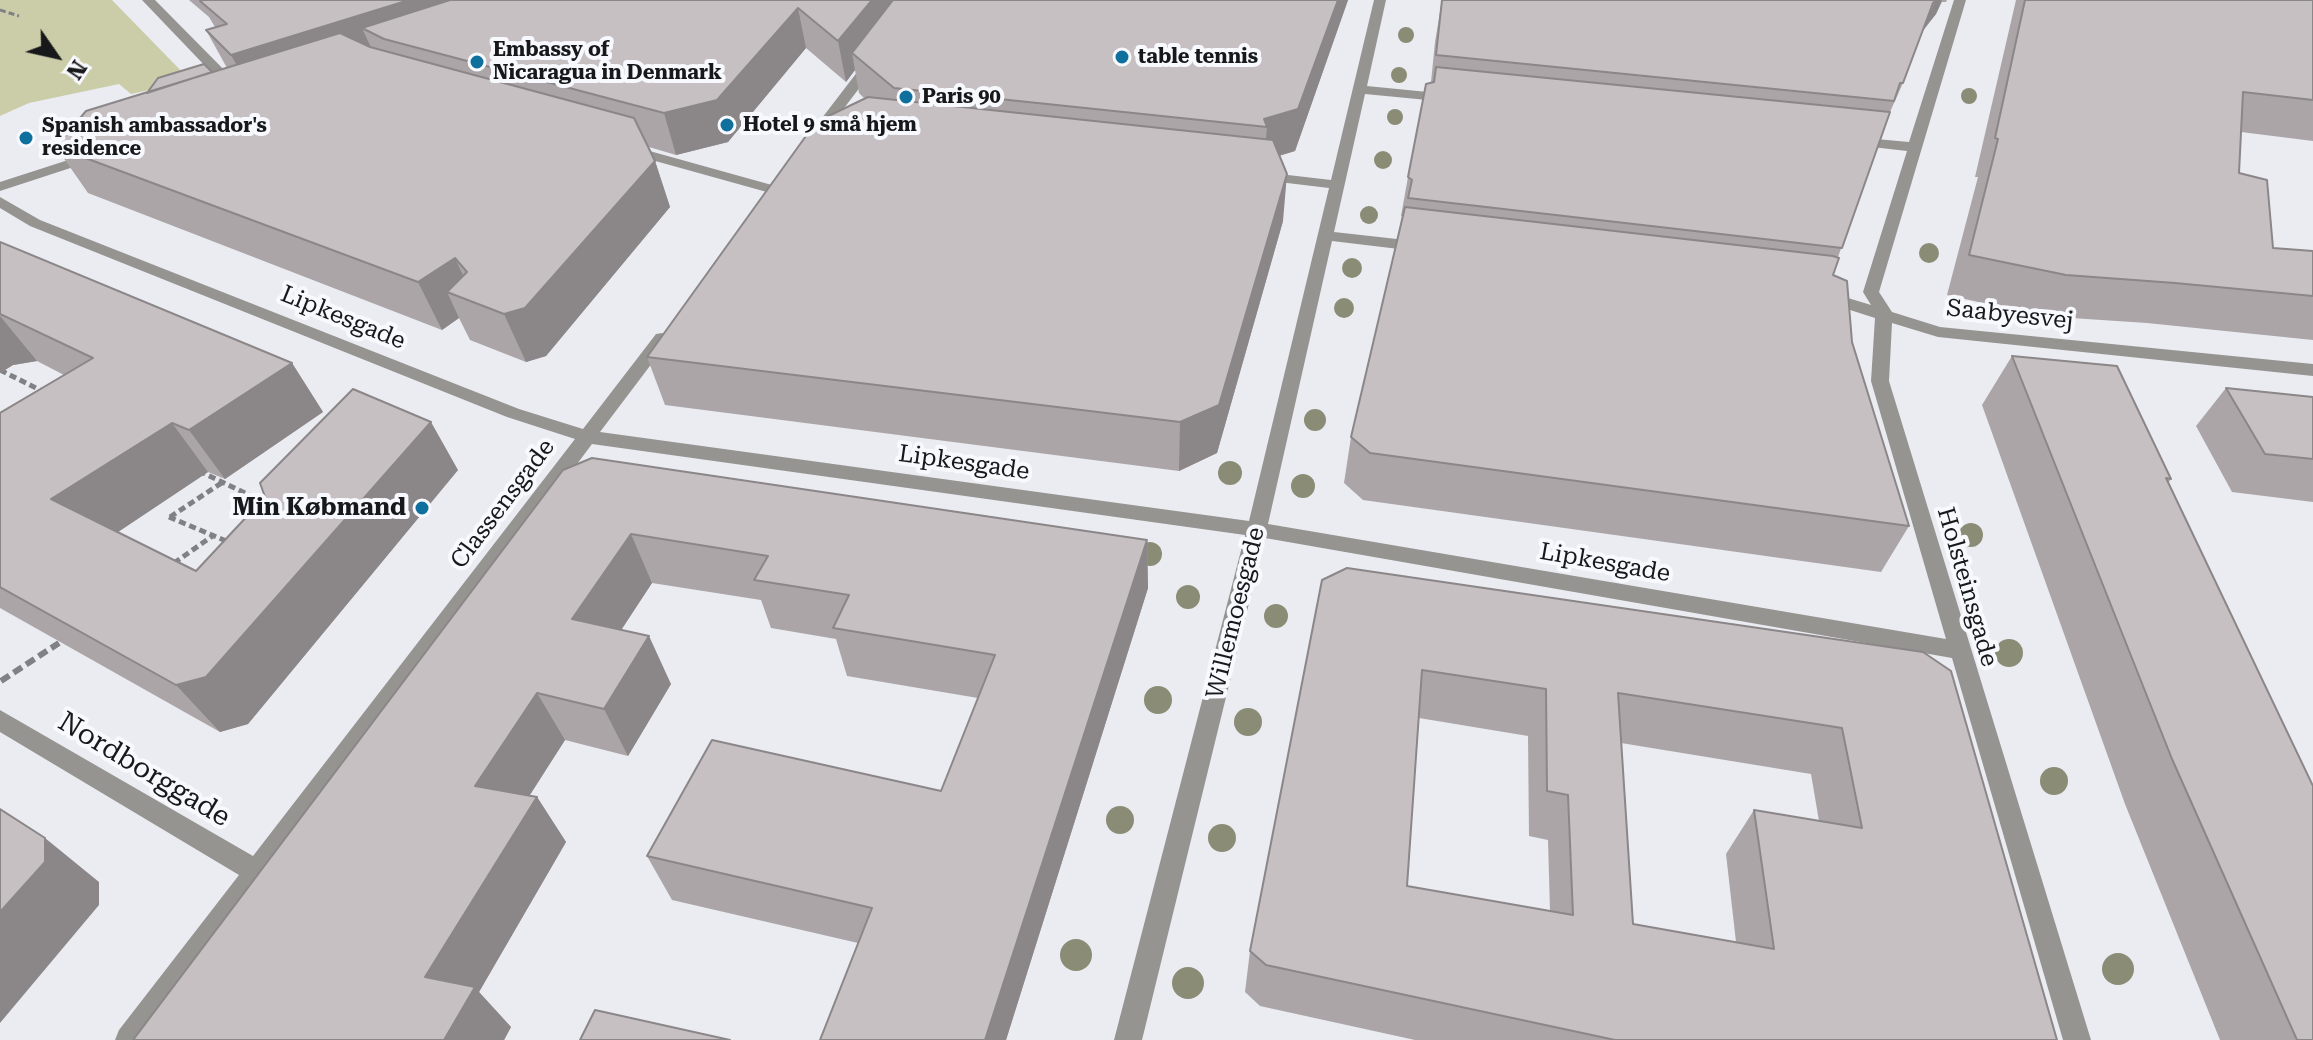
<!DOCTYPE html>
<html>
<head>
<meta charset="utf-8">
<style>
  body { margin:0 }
  #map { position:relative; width:2313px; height:1040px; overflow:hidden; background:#eaecf2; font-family:"Roboto Serif",serif }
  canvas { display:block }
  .north { position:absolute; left:16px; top:16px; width:80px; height:80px; -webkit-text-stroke:6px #f8f9fe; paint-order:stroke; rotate:124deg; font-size:22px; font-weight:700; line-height:32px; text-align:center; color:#17181a }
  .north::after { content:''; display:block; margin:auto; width:28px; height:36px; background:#17181a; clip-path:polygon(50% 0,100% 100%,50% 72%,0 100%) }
</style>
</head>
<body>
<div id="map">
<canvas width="2313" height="1040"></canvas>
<div class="north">N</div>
</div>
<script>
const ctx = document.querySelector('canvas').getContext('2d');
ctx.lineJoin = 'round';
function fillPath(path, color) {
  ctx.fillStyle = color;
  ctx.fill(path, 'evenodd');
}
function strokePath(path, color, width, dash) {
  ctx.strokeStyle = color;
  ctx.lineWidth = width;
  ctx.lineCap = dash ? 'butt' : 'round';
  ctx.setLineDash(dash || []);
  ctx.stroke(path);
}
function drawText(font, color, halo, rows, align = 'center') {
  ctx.font = font + ' "Roboto Serif",serif';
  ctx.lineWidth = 8;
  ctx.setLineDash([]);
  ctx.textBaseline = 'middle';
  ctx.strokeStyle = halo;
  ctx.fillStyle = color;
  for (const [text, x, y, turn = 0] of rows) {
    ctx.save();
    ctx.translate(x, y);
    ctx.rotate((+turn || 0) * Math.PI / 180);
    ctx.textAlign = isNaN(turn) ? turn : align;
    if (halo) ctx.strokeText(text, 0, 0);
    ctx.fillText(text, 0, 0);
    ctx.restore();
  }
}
fillPath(new Path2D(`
  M0,0H112L191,81L131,94L119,84L29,103L0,116Z`), '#cbcda9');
strokePath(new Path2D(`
  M0,10L19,16`), '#808185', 3, [6, 3]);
strokePath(new Path2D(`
  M0,370L44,392
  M199,471L266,503
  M169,517L231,543
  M170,517L223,482
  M174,563L214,535`), '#808185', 5, [7, 4]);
strokePath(new Path2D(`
  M1,681L59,643`), '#808185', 6, [10, 5]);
fillPath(new Path2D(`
  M142,0H155L241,87V93H231Z
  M1374,0H1386L1367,86L1448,94L1455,98L1448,102L1365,94L1334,232L1424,242L1432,247L1424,252L1332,241L1268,524L1946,639L1871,381L1875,318L1819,300L1817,296L1825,291L1871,305L1863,292L1907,151L1854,145L1847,141L1854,137L1909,142L1954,0H1966L1879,292L1892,312L1940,327L2313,364V376L1938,337L1892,323L1889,381L2091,1040H2063L1952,658L1265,538L1142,1040H1114L1245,535L592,444L146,1040H115L119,1030L239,875L0,732V710L253,856L575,439L507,417L30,226L0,208V197L40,220L519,409L583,429L656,334L662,333L671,338L600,432L1249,521L1329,188L1262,180L1255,176L1262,172L1331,180Z
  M868,58L880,61L822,137H812V131Z
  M628,145L779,187L781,190L774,194L623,152L621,149Z
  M93,152L100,156L98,159L0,191V182Z`), '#959491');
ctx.fillStyle = '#8b8c76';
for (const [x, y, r] of [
  [1406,35,8],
  [1399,75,8],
  [1969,96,8],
  [1395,117,8],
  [1383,160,9],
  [1369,215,9],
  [1929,253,10],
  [1352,268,10],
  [1344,308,10],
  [1315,420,11],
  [1230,473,12],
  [1303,486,12],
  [1971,535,12],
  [1150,554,12],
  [1188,597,12],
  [1276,616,12],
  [2009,653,14],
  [1158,700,14],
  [1248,722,14],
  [2054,781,14],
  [1120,820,14],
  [1222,838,14],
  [1076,955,16],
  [2118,969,16],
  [1188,983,16]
]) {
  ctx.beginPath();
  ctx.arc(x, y, r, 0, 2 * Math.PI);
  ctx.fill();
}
fillPath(new Path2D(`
  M189,0H1348L1295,151L1279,156L1283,221L1217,453L1179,471L665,405L647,357L865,99L859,93L855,70L846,82L806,48L728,142L676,155L649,147L655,161L670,207L546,356L526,362L470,340L459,318L442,330L88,193L56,147L212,72L227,68L206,30L215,27L209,17Z
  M1442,0H1947L1946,2H1942L1936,14L1923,31L1903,83L1890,112L1838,257L1833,275L1852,342L1909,526L1881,572L1363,500L1344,483L1351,437L1403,217L1401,216L1408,177L1431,82L1435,42Z
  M2016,0H2313V141L2241,132L2239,173L2273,248L2313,251V340L2147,323L2041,316L1947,295L1978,177H1975Z
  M0,242L292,363L323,412L225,479L208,472L118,532L196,571L458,470L248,724L220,732L0,608V413L64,375L37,361L13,365L0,373Z
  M2012,356L2171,479L2168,483L2313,1040H2220L2125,804L1982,405Z
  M2226,388L2313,397V502L2232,492L2196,426Z
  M563,470L1147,540L1148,588L1006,1040H820L858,943L672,900L647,856L941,791L978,698L847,676L836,639L771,628L761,600L652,583L621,630L671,684L628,756L565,740L529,796L537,797L566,842L479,992L511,1027L504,1040H133Z
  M1322,580L1923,652L2057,1040H1415L1260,1006L1245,992L1250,951ZM1419,718L1528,736L1529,836L1548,840L1550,911L1407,886ZM1621,743L1811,774L1819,821L1754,810L1726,854L1736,942L1633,924Z`), '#aba5a7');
fillPath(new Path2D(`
  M409,0H469L362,28L375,56L254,96L231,55Z
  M872,0H909L852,53L855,70L846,82L838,41Z
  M1338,0H1348L1295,151L1264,160L1267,127L1264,119Z
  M1936,0H1942L1936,14L1918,36Z
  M798,8L806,48L728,142L676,155L664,113Z
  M655,161L670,207L546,356L526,362L504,314Z
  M1287,174L1283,221L1217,453L1179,471L1180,422Z
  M455,258L476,303L447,292L459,318L442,330L418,282Z
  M0,316L37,361L13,365L0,373Z
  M292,363L323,412L225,479L189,430Z
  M431,422L458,470L248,724L220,732L176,685Z
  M172,423L208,472L94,548L51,499Z
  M631,534L652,583L597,667L572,619Z
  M1147,540L1148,588L1006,1040H985Z
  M649,636L671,684L628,756L604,709Z
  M537,693L565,740L507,831L475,786Z
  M537,797L566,842L479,992L511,1027L504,1040H444L425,977Z
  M45,838L99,882V905L0,1023V912Z`), '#8b8688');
const building = new Path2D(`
  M203,0H409L231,55L206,30L227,24L200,1Z
  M450,0H872L838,41L798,8L717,100L664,113L384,39L362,28Z
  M893,0H1338L1298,109L1264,119L1267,127L894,88L852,53Z
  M1442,0H1936L1933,3L1903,83H1900L1894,101L1436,55Z
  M2025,0H2313V100L2243,92L2239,173L2267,180L2273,248L2313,251V296L2175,283L2066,275L1969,255L1998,139L1995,138Z
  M340,33L370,47L634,118L655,161L525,308L504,314L447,292L467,272L455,258L418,282L56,147L86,111Z
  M204,64L212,72L147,93L158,78Z
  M1436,67L1890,112L1842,248L1408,198L1412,180L1408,177L1426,84L1434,82Z
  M868,97L1273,140L1287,174L1219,405L1180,422L647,357L816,122Z
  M1405,207L1833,256L1839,258L1833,275L1847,281L1852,342L1909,526L1370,453L1351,437Z
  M0,242L292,363L189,430L172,423L51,499L196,571L265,497L260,483L353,389L431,422L206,677L176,685L0,587V413L93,358L0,314Z
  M2012,356L2117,366L2171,479L2166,478L2313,786V1040H2297L2172,759Z
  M2226,388L2313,397V459L2265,454Z
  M592,458L1147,540L985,1040H820L872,908L647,856L712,740L941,791L995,655L833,628L849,595L754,580L768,556L631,534L572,619L649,636L604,709L537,693L475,786L537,797L425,977L475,987L444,1040H133L563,470Z
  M1347,568L1923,652L1951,671L2057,1040H1615L1266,965L1250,951L1322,580ZM1422,670L1546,689L1547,791L1568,795L1573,915L1407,886ZM1618,693L1842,728L1862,828L1754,810L1774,949L1633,924Z
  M0,809L45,838V862L0,912Z
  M595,1010L730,1040H580Z`);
fillPath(building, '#c7c0c2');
strokePath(building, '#8b8688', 2);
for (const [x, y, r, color] of [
  [1122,57,8,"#0f6f9d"],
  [477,62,8,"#0f6f9d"],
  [906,97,8,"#0f6f9d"],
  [727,125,8,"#0f6f9d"],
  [26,138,8,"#0f6f9d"],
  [422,508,8,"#0f6f9d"]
]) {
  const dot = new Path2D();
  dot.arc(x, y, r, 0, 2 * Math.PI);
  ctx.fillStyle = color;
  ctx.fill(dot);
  strokePath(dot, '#f8f9fe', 3);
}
drawText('bold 20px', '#17181a', '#f8f9fe', [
  ["Embassy of",493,50],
  ["Nicaragua in Denmark",493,73],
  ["table tennis",1138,57],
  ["Paris 90",922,97],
  ["Hotel 9 små hjem",743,125],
  ["Spanish ambassador's",42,126],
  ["residence",42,149]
], 'left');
drawText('24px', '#17181a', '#f8f9fe', [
  ["Saabyesvej",2010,315,6],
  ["Lipkesgade",343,318,22],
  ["Lipkesgade",964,463,8],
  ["Classensgade",503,504,-53],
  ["Lipkesgade",1605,563,10],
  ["Holsteinsgade",1967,587,74],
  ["Willemoesgade",1236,613,-76]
]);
drawText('bold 24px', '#17181a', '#f8f9fe', [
  ["Min Købmand",406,508]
], 'right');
drawText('28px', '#17181a', '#f8f9fe', [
  ["Nordborggade",144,770,31]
]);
</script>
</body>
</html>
